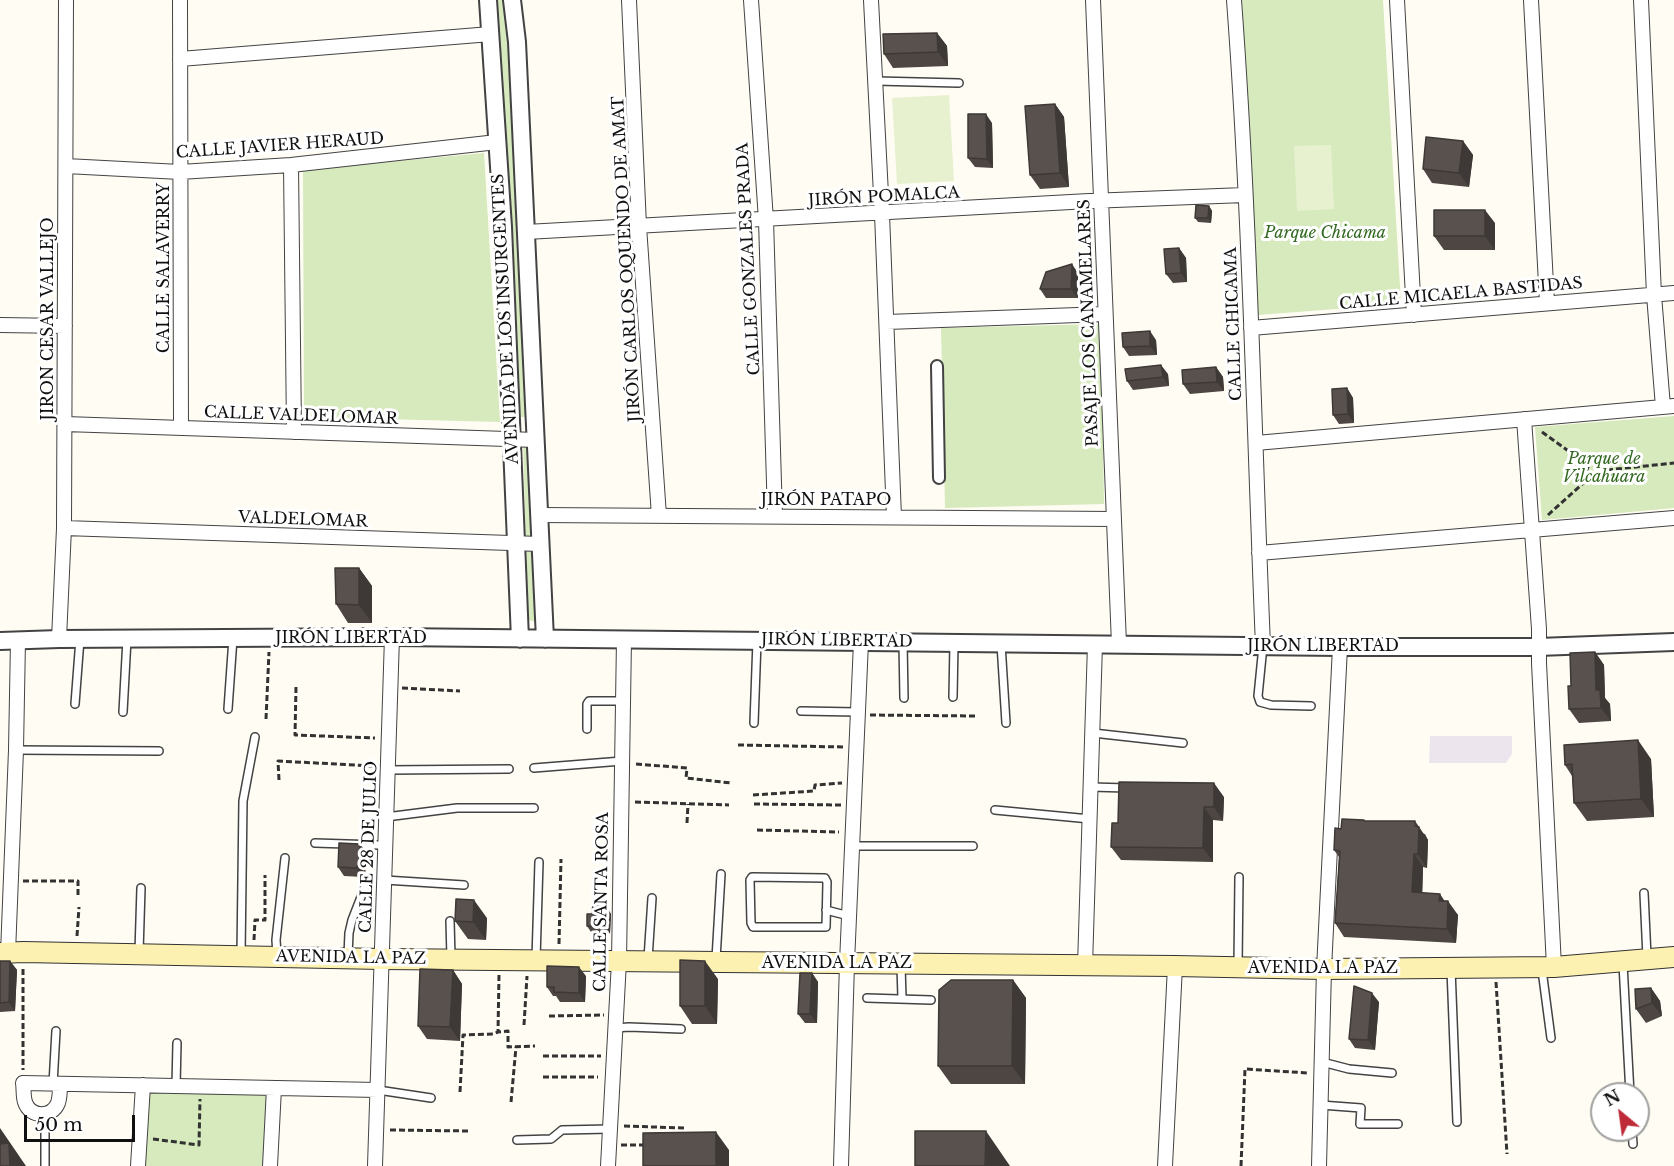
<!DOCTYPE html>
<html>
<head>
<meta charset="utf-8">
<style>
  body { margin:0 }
  #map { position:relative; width:1674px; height:1166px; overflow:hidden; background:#fffcf4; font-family:"Libre Baskerville",serif }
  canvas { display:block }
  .north { position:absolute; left:1590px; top:1082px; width:60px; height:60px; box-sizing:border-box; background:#fff; border:2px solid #9f9f9f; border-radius:50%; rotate:331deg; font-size:16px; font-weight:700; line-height:24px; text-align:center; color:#101010 }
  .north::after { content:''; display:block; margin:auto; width:21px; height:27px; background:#bf2a39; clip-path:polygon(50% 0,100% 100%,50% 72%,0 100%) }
  .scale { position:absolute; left:24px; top:1115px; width:111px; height:27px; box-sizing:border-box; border:3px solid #101010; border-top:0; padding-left:8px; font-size:18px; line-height:21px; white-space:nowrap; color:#101010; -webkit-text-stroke:4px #fff; paint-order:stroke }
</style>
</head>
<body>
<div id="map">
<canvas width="1674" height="1166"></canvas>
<div class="north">N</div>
<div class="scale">50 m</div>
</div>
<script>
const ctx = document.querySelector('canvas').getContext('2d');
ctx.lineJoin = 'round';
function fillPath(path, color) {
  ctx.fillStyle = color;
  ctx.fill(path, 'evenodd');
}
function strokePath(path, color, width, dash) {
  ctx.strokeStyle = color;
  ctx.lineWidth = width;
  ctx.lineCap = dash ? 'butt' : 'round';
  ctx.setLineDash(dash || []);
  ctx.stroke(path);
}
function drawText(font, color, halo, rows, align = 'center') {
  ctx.font = font + ' "Libre Baskerville",serif';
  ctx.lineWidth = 6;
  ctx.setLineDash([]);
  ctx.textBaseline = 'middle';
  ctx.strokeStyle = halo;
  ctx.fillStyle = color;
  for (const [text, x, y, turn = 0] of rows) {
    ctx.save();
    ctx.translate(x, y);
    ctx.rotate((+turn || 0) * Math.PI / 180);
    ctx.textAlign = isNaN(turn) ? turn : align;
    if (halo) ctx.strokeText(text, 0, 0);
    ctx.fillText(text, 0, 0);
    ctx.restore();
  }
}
fillPath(new Path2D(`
  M1430,736H1512V754L1506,763H1429Z`), '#ede5ee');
fillPath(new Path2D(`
  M490,0H507L531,417H520L506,191Z
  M1242,0H1383L1401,304L1258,315Z
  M484,153L500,422L304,417L303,170Z
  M1101,324L1104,504L945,508L941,328Z
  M1674,416V508L1542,520L1535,427Z
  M523,443L531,445L537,622L528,620Z
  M148,1090L268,1091L263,1166H145Z`), '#d6eabd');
fillPath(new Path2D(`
  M949,95L954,181L897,184L892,98Z
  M1331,145L1334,209L1297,211L1294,146Z`), '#e7f1cf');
const service = new Path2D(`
  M876,81L959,83
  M903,643L904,698
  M1001,644L1006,723
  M1263,646L1258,696L1260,702L1271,705L1311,706
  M953,697L954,643
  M75,704L80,639
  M228,709L233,638
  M801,711L857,712
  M123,712L127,639
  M754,723L757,641
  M587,729V704L589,701H623
  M1093,733L1183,743
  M16,750L159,751
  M534,768L622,761
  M388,770L509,769
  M1091,787L1127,788
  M995,810L1090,819
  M386,817L457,808H534
  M315,843L378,845L385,847
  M852,846H973
  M752,877L825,878L827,882L826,927H753L751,923L750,880Z
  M385,880L464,885
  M1644,893L1647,957
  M826,910L849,916
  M450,921L451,957
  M139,952L141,888
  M277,954L276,940L285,858
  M241,955L243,801L255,737
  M348,956L349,933L352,920L368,879
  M536,959L539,862
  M648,959L652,898
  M716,959L721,874
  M1623,964L1630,1094
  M1238,965L1239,877
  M901,966L902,998
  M1451,969L1457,1122
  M1542,970L1551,1038
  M867,998L931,1000
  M615,1028L629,1027L681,1029
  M1322,1062L1349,1069L1392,1073
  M53,1084L56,1031
  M176,1086L177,1043
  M378,1090L431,1098
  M1321,1105L1361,1108L1360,1124H1398
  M1632,1130L1633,1144
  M517,1140L551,1139L562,1130L610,1129
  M45,1166V1114`);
const pedestrian = new Path2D(`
  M937,366L939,478`);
const minor = new Path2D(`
  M180,0L181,428
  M629,0L639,226L659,516
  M751,0L766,220L775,516
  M871,0L882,214L894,517
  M1093,0L1119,644
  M1234,0C1250,215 1254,431 1263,646
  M1397,0L1414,315
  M1531,0L1547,303
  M1641,0L1654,295L1663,407
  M180,59L491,34
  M291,165L294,432
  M66,166L180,172L291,165L497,142
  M526,232L1089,201L1245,195
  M887,322L1105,314
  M0,325L65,326
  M1251,328L1674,293
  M1524,419L1539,629V663L1554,967
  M65,424L536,440
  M1256,443L1674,406
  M539,515L1114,519
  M64,528L540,544
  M1259,553L1674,518
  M59,639L64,528L66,0
  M8,953L16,750L18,640
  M1085,966L1095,644
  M60,1084C60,1090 60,1097 58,1103C52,1118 30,1118 25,1102C23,1096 24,1089 23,1083L378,1090
  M138,1166L143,1085
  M270,1166L274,1088
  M375,1166L392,637
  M608,1166L619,961L624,639
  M841,1166L847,963L861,642
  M1165,1166L1175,966
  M1319,1166L1324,969L1340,647`);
const tertiary = new Path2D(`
  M488,0L503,227L520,639
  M512,0L517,42L545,639
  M0,641L59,639L392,637L1340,647H1538L1674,642`);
const secondary = new Path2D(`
  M0,953L23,952L382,959L1175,966L1324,969L1554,967L1674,957`);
strokePath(service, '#434343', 10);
strokePath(pedestrian, '#434343', 14);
strokePath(minor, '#434343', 16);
strokePath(tertiary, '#434343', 20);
strokePath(secondary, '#323232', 22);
strokePath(new Path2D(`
  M1542,432L1588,465
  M1587 471a10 10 0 1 1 20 0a10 10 0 1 1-20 0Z
  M1607,470L1674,463
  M1548,515L1589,478
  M296,687L295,735L375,738
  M402,688L460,691
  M870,715L977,716
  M266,719L269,652
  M738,745L844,747
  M636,764L687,768L686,778L731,783
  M279,780L278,761L374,766
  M753,795L814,791L815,785L842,783
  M635,802L729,805
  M754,804L842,805
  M687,823L688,804
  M757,830L839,832
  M23,881H78V896
  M77,936L79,907
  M254,940L255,920H265V875
  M559,944L561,859
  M23,969V1070
  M499,975L498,1032L508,1031V1047L535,1046
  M1496,982L1507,1154
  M549,1016L604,1015
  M524,1025L527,976
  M543,1056H601
  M543,1077H598
  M460,1092L463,1035L493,1034L498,1032
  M511,1102L516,1047
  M624,1126L685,1128
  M390,1130L469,1131
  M153,1139L199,1145L200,1099
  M621,1145H644
  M1241,1166L1245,1069L1308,1073`), '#323232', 3, [6, 3]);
strokePath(service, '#fff', 7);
strokePath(pedestrian, '#fff', 10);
strokePath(minor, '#fff', 14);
strokePath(tertiary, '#fff', 16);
strokePath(secondary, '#fdf1b1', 20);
fillPath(new Path2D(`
  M937,33L947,46L948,66L893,68L884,54Z
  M1055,104L1064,117L1069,187L1040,189L1030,175Z
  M992,123L993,168L975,167L968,158Z
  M1463,141L1473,155L1469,187L1432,183L1423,169Z
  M1209,206L1212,211L1211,223L1198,222L1195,218Z
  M1495,223V250H1444L1434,236Z
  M1179,248L1186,258L1187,282L1173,283L1166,274Z
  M1078,273V298H1046L1040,289Z
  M1156,340L1157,355L1129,356L1123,347Z
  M1216,367L1223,377L1224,391L1190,394L1183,384Z
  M1168,374L1169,386L1133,390L1127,381Z
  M1347,388L1353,398L1354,423L1339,424L1333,415Z
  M359,568L372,586V623H348L336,604Z
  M1595,652L1604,665L1605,698L1610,704L1611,721L1579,723L1569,709L1571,686Z
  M1651,759L1654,817L1587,821L1574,803L1572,776L1565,765Z
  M1224,797L1223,821L1213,820V862L1121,860L1111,847L1118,823Z
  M1365,821L1425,834L1428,840L1427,868L1423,867L1422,893L1445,901L1458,915L1456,943L1344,937L1335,923L1339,857L1334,850L1341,829Z
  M360,844L367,853L365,874L363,877L344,876L338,867Z
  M604,904L611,914L610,933L603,936L593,935L587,926L592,914Z
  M487,918L486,940L468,939L455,921Z
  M0,961H10L17,970L15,1011L0,1012Z
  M453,970L462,984L460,1041L427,1039L418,1026Z
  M812,973L818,982L817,1023H805L798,1014Z
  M586,976L585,1002H560L556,996H553L547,987Z
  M718,979L717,1024H692L680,1006Z
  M1013,980L1026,998L1025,1084H951L938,1066Z
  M1651,988L1660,1001L1662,1016L1646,1023L1636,1009Z
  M1379,1002L1375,1050L1355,1048L1349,1039Z`), '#4d4642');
fillPath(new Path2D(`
  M937,33L947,46L948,66L938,52Z
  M1055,104L1064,117L1069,187L1060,173Z
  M986,114L992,123L993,168L987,159Z
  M1463,141L1473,155L1469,187L1459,173Z
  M1209,206L1212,211L1211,223L1208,218Z
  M1485,210L1495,223V250L1485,236Z
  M1179,248L1186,258L1187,282L1181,273Z
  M1072,264L1078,273V298L1071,289Z
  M1150,331L1156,340L1157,355L1150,346Z
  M1161,365L1168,374L1169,386L1163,377Z
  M1216,367L1223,377L1224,391L1217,382Z
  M1347,388L1353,398L1354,423L1348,414Z
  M359,568L372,586V623L359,605Z
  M1595,652L1604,665L1605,698L1610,704L1611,721L1601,708L1596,690Z
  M1638,740L1651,759L1654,817L1641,799Z
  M1214,783L1224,797L1223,821L1214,807Z
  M1204,807L1213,820V862L1203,848Z
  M1415,821L1428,840L1427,868L1418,854Z
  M360,844L367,853L365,874L363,877L356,868Z
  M1414,854L1423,867L1422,906L1412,892Z
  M1440,894L1448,906V901L1458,915L1456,943L1447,929L1439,901Z
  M474,900L487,918L486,940L473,922Z
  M604,904L611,914L610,933L604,924Z
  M10,961L17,970L15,1011L9,1002Z
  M705,961L718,979L717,1024L705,1006Z
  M579,967L586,976L585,1002L579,993Z
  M453,970L462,984L460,1041L450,1027Z
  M812,973L818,982L817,1023L810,1014Z
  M1013,980L1026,998L1025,1084L1012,1066Z
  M1651,988L1660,1001L1662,1016L1652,1003Z
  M1372,993L1379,1002L1375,1050L1368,1040Z
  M0,1128L26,1166H9L0,1153Z
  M986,1131L1010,1166H985Z
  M716,1132L729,1150V1166H716Z`), '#3e3936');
const building = new Path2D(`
  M937,33L938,52L884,54L883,34Z
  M1055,104L1060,173L1030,175L1025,106Z
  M968,114H986L987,159L968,158Z
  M1426,137L1463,141L1459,173L1423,169Z
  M1196,205L1209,206L1208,218H1195Z
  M1434,210H1485V236H1434Z
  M1179,248L1181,273L1166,274L1164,249Z
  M1072,264L1071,289H1040L1046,272Z
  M1150,331V346L1123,347L1122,333Z
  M1161,365L1163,377L1127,381L1125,369Z
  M1216,367L1217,382L1183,384L1182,370Z
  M1347,388L1348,414L1333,415L1332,389Z
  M335,568H359V605L336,604Z
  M1595,652L1596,690H1600L1601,708L1569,709L1568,686H1571L1570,653Z
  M1638,740L1641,799L1574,803L1572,764L1565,765L1564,745Z
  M1119,782L1214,783V807H1204L1203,848L1111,847L1112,823H1118Z
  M1342,819L1364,820V821H1415V826L1419,827L1418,854H1414L1412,892L1440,894L1439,901H1448L1447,929L1335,923L1340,851L1334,850L1335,828L1341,829Z
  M339,843L360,844L359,865L356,868L338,867Z
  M456,899L474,900L473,922L455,921Z
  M593,904H604V924L597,927L587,926V914H592Z
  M680,960L705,961V1006H680Z
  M0,961H10L9,1002L0,1003Z
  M547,966L579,967V993L554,992V987H547Z
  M420,969L453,970L450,1027L418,1026Z
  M800,973H812L810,1014H798Z
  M951,980H1013L1012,1066H938L939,990Z
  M1354,986L1372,993L1368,1040L1349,1039Z
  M1651,988L1652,1003L1636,1009L1635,989Z
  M915,1131H986L985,1166H915Z
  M716,1132V1166H643V1133Z
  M9,1143L10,1166H0V1144Z`);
fillPath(building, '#59514d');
strokePath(building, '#3e3936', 1.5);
drawText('16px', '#101010', '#fff', [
  ["CALLE JAVIER HERAUD",280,146,-4],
  ["JIRÓN POMALCA",884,197,-3],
  ["JIRÓN CARLOS OQUENDO DE AMAT",627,259,-93],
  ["CALLE GONZALES PRADA",749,259,-93],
  ["CALLE SALAVERRY",164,268,-90],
  ["CALLE MICAELA BASTIDAS",1461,294,-5],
  ["JIRON CESAR VALLEJO",48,319,-90],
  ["AVENIDA DE LOS INSURGENTES",506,319,-93],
  ["PASAJE LOS CANAMELARES",1089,323,-92],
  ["CALLE CHICAMA",1234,324,-92],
  ["CALLE VALDELOMAR",301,416,2],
  ["JIRÓN PATAPO",826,500],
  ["VALDELOMAR",303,520,2],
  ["JIRÓN LIBERTAD",351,638],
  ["JIRÓN LIBERTAD",837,641,1],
  ["JIRÓN LIBERTAD",1323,646],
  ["CALLE 28 DE JULIO",369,847,-88],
  ["CALLE SANTA ROSA",602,902,-89],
  ["AVENIDA LA PAZ",351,958,1],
  ["AVENIDA LA PAZ",837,963],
  ["AVENIDA LA PAZ",1323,968]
]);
drawText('italic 16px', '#336821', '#fff', [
  ["Parque Chicama",1325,233],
  ["Parque de",1604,459],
  ["Vilcahuara",1604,477]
]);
</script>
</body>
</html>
